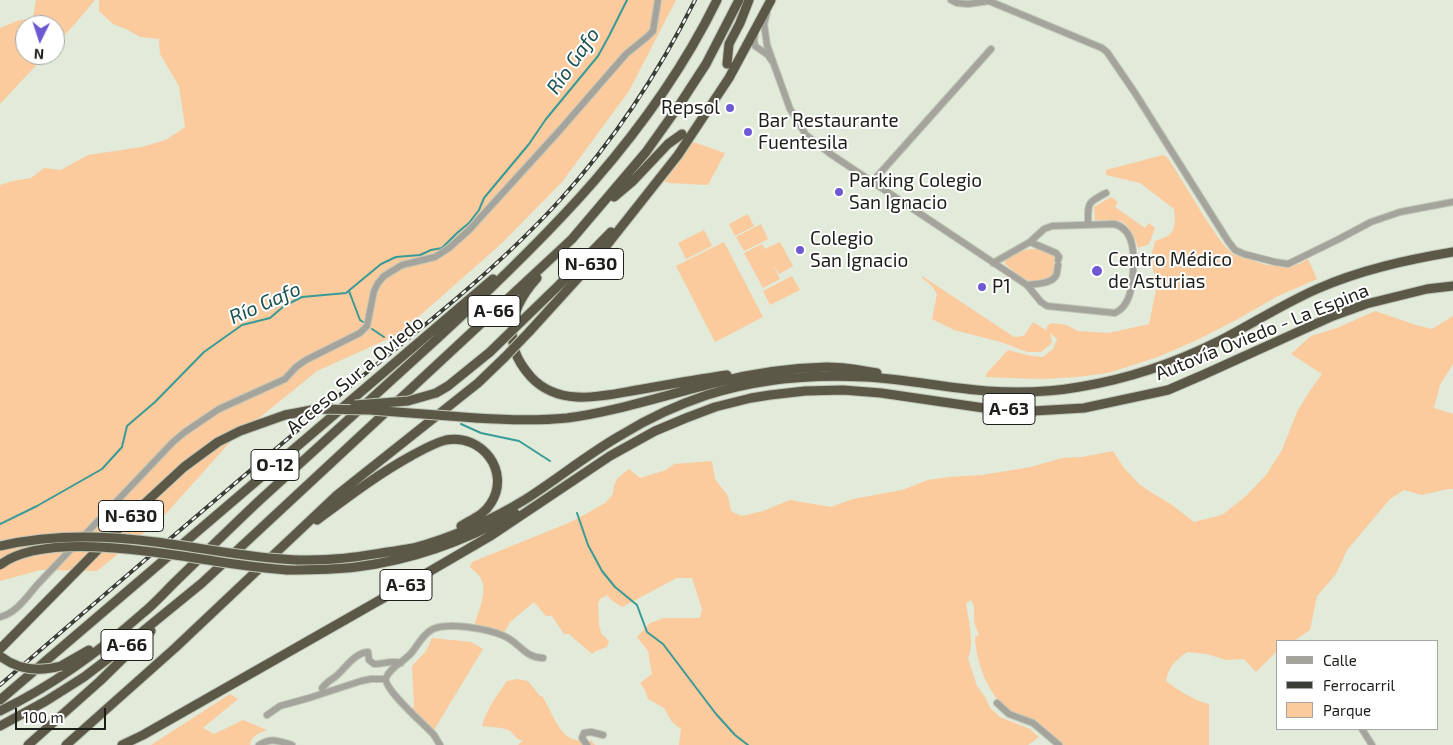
<!DOCTYPE html>
<html>
<head>
<meta charset="utf-8">
<style>
  body { margin:0 }
  #map { position:relative; width:1453px; height:745px; overflow:hidden; background:#e2ead9; font-family:"Exo 2",sans-serif }
  canvas { display:block }
  .legend { position:absolute; left:1276px; top:640px; width:162px; height:90px; box-sizing:border-box; background:#fff; border:1px solid #a5a6a3; margin:0; padding:6px 9px; list-style:none; font-size:15px; color:#1d201a }
  .legend li { display:flex; align-items:center; gap:10px; height:25px }
  .legend b { width:25px; border:1px solid #a5a6a3 }
  .north { position:absolute; left:15px; top:15px; width:50px; height:50px; box-sizing:border-box; background:#fff; border:1px solid #a5a6a3; border-radius:50%; rotate:184deg; font-size:14px; font-weight:700; line-height:20px; text-align:center; color:#1d201a }
  .north::after { content:''; display:block; margin:auto; width:18px; height:22px; background:#6e59d3; clip-path:polygon(50% 0,100% 100%,50% 72%,0 100%) }
  .scale { position:absolute; left:15px; top:708px; width:91px; height:22px; box-sizing:border-box; border:2px solid #1d201a; border-top:0; padding-left:6px; font-size:15px; line-height:18px; white-space:nowrap; color:#1d201a; -webkit-text-stroke:4px #fff; paint-order:stroke }
</style>
</head>
<body>
<div id="map">
<canvas width="1453" height="745"></canvas>
<ul class="legend">
<li><b style="height:6px;background:#a5a49c"></b>Calle</li>
<li><b style="height:6px;background:#3a3e36"></b>Ferrocarril</li>
<li><b style="height:14px;background:#fbca9d"></b>Parque</li>
</ul>
<div class="north">N</div>
<div class="scale">100 m</div>
</div>
<script>
const ctx = document.querySelector('canvas').getContext('2d');
ctx.lineJoin = 'round';
function fillPath(path, color) {
  ctx.fillStyle = color;
  ctx.fill(path, 'evenodd');
}
function strokePath(path, color, width, dash) {
  ctx.strokeStyle = color;
  ctx.lineWidth = width;
  ctx.lineCap = dash ? 'butt' : 'round';
  ctx.setLineDash(dash || []);
  ctx.stroke(path);
}
function drawText(font, color, halo, rows, align = 'center') {
  ctx.font = font + ' "Exo 2",sans-serif';
  ctx.lineWidth = 4;
  ctx.setLineDash([]);
  ctx.textBaseline = 'middle';
  ctx.strokeStyle = halo;
  ctx.fillStyle = color;
  for (const [text, x, y, turn = 0] of rows) {
    ctx.save();
    ctx.translate(x, y);
    ctx.rotate((+turn || 0) * Math.PI / 180);
    ctx.textAlign = isNaN(turn) ? turn : align;
    if (halo) ctx.strokeText(text, 0, 0);
    ctx.fillText(text, 0, 0);
    ctx.restore();
  }
}
fillPath(new Path2D(`
  M36,0H95L73,26L55,45V25H25V55H46L0,104V28L17,21L33,18Z
  M99,0H676L629,91L562,182L501,244L399,334L317,371L232,440L162,518L97,571L41,570L0,581V185L12,181L31,178L44,168L61,170L88,155L142,147L166,140L185,127L179,86L160,54L159,39L140,37L128,30L113,24L99,11Z
  M693,142L725,153L708,185L669,183L664,181Z
  M1163,155L1168,158L1205,218L1222,243L1232,254L1267,265L1287,267L1299,264L1308,259L1317,279L1278,296L1236,320L1197,340L1158,357L1108,373L1076,377L1043,379L1008,378L986,377V374L1008,350L1031,356L1043,357L1053,349L1057,339L1050,333L1052,343L1041,352H1027L1001,342L954,330L932,319L937,294L932,286L922,278V276L1014,337L1024,336L1033,322L1046,330L1048,325L1052,323L1066,325L1078,331L1109,333L1149,324L1157,285L1153,269L1152,253L1155,241C1176,235 1176,228 1174,209L1140,183L1106,175V170Z
  M1111,197L1118,202L1115,207L1145,228L1149,223L1155,228L1149,244L1138,248C1135,238 1131,227 1121,221L1095,220L1094,207Z
  M748,214L754,226L735,236L729,224Z
  M761,224L768,239L744,251L736,237Z
  M704,230L712,246L686,259L678,243Z
  M724,242L763,317L715,342L676,266Z
  M780,242L793,266L779,274L772,263L780,279L763,288L744,253L762,244L765,249Z
  M1031,249H1038L1054,256V274L1051,277L1036,281H1030L1023,279L1005,264V261C1011,255 1022,250 1031,249Z
  M792,276L800,290L770,305L763,291Z
  M1375,311L1416,325L1432,329L1453,316V364L1440,385L1434,408L1453,414V489H1448L1422,495L1404,490L1390,499L1347,550L1336,574L1317,596L1310,630L1294,641H1277V651L1256,672L1244,659L1226,660L1207,654L1187,652C1175,661 1169,666 1166,681C1179,691 1193,700 1209,704V745H1062C1057,741 1053,736 1047,732C1036,724 1021,721 1010,712C988,695 976,663 975,637L979,635L974,622V606L971,600L966,603C968,617 975,646 968,658L977,686L985,697L990,708L1000,717L1030,729L1039,737L1028,745H679L681,729L672,722L664,708L648,699L645,690L640,683L652,674L648,651L637,637L650,623L664,618H700L702,609L692,578H677L622,607L611,600L607,595L600,599L598,604L599,624L601,633L609,641L607,647L596,651L592,654L569,634H564L552,616H546L534,602L510,622L504,633L474,626C478,612 488,592 481,579C479,574 474,571 470,567L472,562L566,524L586,514L605,503L613,494L614,485L618,478L629,469L640,478L666,470L674,464L712,461L715,479L728,496L731,511L742,516L763,511L790,500L831,507L853,499L902,490L928,480L949,477L982,475L1031,467L1062,458L1082,457L1113,451L1124,468L1139,484L1149,491L1172,505L1194,522L1222,515L1246,496L1266,475L1282,450L1297,412L1309,392L1322,374L1291,354L1311,336L1337,328Z
  M432,638L471,642L483,649L434,730L412,708L414,706L412,666L426,651Z
  M517,679L528,681L540,696H542C551,709 557,732 572,739C577,741 586,740 592,741L595,745H518L523,741C514,738 516,736 510,731C505,727 489,727 482,726C486,710 497,695 507,681Z
  M230,694L238,699L203,728L214,734L243,720L267,730C259,733 251,736 250,745H151Z`), '#fbca9d');
strokePath(new Path2D(`
  M349,291L360,320L363,322
  M372,329L384,337
  M461,424L481,433L519,441L550,461
  M577,513L588,545L602,571L615,587L637,605L647,632L663,644L716,714L735,735L748,745
  M0,524L37,506L102,469L122,447L127,426L155,402L204,352L242,325L270,318L284,306L302,297L346,293L381,264L396,257L420,255L431,250L442,248L457,233L469,223L479,210L484,198L529,144L546,119L598,56L609,36L627,0`), '#389b97', 2);
const minor = new Path2D(`
  M951,0L957,3L968,4L989,1L1102,48L1107,52L1135,93L1228,241L1235,250L1244,254L1275,262L1288,264L1339,239L1371,222L1400,212L1453,202
  M767,13L764,24L767,45L790,109L806,135L832,155L1027,285L1041,302L1047,306L1115,313C1130,306 1132,287 1133,273C1134,255 1135,229 1114,224L1052,226L1044,229L1030,242L993,263
  M755,34L754,40L755,46L768,55L772,61
  M873,181L991,49
  M1088,224C1088,202 1087,203 1106,193
  M1030,242L1056,253L1059,257L1058,260
  M1027,285C1035,284 1050,284 1055,277C1058,274 1057,269 1058,265
  M0,617C16,613 26,598 37,585L173,442L185,432L219,409L285,379L296,367L306,360L360,333L367,326L374,291L378,283L384,276L402,265L435,257L449,248L469,230L560,130L626,54L647,37L653,31L658,0
  M324,693L322,688C326,683 330,680 335,677C345,669 354,653 368,652L369,660L374,664C385,664 390,660 401,663
  M997,703L1009,714L1033,723L1059,745
  M267,715L280,706L309,698L361,681L371,679H386
  M1362,729L1372,745
  M259,745C271,737 279,741 292,745
  M440,745C438,742 436,738 434,735C426,726 383,689 386,678C390,667 407,660 413,651C419,643 424,633 433,629C449,622 489,629 504,636C519,642 525,658 543,658
  M587,745L582,738L584,733L591,732L603,735`);
const highway = new Path2D(`
  M727,64L729,44L740,23L749,0
  M614,197L633,181L668,144L682,134
  M537,278C519,298 506,323 515,351C518,361 524,369 531,377C561,409 606,395 643,389C671,384 699,379 727,375
  M527,316L558,286L611,232
  M529,332L599,255L678,155L729,78L771,0
  M436,393L448,386L490,352
  M476,418C506,420 537,421 567,418C619,411 668,394 719,382C753,373 792,368 827,367C844,367 861,370 877,373
  M317,520C347,498 378,474 411,456C422,450 434,443 446,440C482,433 511,472 491,503C484,515 472,519 461,526
  M297,560C309,560 322,560 334,559C354,558 374,554 395,551C401,550 407,549 413,548C449,539 494,519 526,499C559,478 589,453 623,434C649,418 677,405 707,395C757,379 811,374 865,377C906,379 946,388 987,391C1016,393 1051,392 1079,387C1128,379 1175,363 1219,341C1252,324 1283,304 1317,289C1360,270 1406,260 1453,252
  M287,570C310,570 333,570 356,567C413,560 465,541 515,513
  M0,649L130,517L184,467L218,442L240,431L285,415
  M61,666L89,650
  M0,700L493,279
  M0,711C52,686 100,651 143,613C154,604 163,594 173,584C202,556 231,527 261,499C320,445 380,391 439,337C547,237 651,135 717,0
  M0,726L46,701L84,677L126,645L202,583L572,239L646,152L678,107L706,64L739,0
  M28,745L100,681L151,631
  M66,745L175,648L337,495L478,383L505,357
  M122,745L143,735L408,584L492,535L610,456L655,431L686,418L715,407L751,398L770,395L805,391L843,390L881,393L984,408L1033,411L1084,408L1168,390L1205,374L1333,316L1366,304L1427,289L1453,286`);
strokePath(minor, '#bfc6b7', 8);
strokePath(highway, '#bfc6b7', 11);
strokePath(minor, '#a5a49c', 6);
strokePath(highway, '#5c5848', 9);
const rail = new Path2D(`
  M0,685C107,592 215,500 323,409C403,341 489,278 560,200C615,139 658,74 695,0`);
strokePath(rail, '#3a3e36', 4);
strokePath(rail, '#fff', 2, [5.5]);
const highwayBridge = new Path2D(`
  M490,352L527,316
  M505,357L529,332
  M355,405L408,401L436,393
  M317,409L370,410L476,418
  M285,415L322,408
  M0,546C51,534 104,535 156,542C203,548 249,558 297,560
  M0,565C44,531 161,553 214,561C239,565 263,568 287,570
  M0,656C18,670 39,672 61,666`);
strokePath(highwayBridge, '#bfc6b7', 11, []);
strokePath(highwayBridge, '#5c5848', 9);
for (const [x, y, r, color] of [
  [730,108,5,"#6e59d3"],
  [748,132,5,"#6e59d3"],
  [839,192,5,"#6e59d3"],
  [800,250,5,"#6e59d3"],
  [1097,271,6,"#6e59d3"],
  [982,287,5,"#6e59d3"]
]) {
  const dot = new Path2D();
  dot.arc(x, y, r, 0, 2 * Math.PI);
  ctx.fillStyle = color;
  ctx.fill(dot);
  strokePath(dot, '#fff', 2);
}
for (const [x, y, w] of [
  [591,264,65],
  [494,311,52],
  [1009,409,52],
  [275,465,48],
  [131,516,65],
  [406,585,52],
  [127,645,52]
]) {
  const box = new Path2D();
  box.roundRect(x - w / 2, y - 15.5, w, 31, 4);
  ctx.fillStyle = '#fff';
  ctx.fill(box);
  strokePath(box, '#1d201a', 1);
}
drawText('bold 18px', '#1d201a', null, [
  ["N-630",591,264],
  ["A-66",494,311],
  ["A-63",1009,409],
  ["O-12",275,465],
  ["N-630",131,516],
  ["A-63",406,585],
  ["A-66",127,645]
]);
drawText('19px', '#1d201a', '#fff', [
  ["Repsol",720,108,"right"],
  ["Bar Restaurante",758,121],
  ["Fuentesila",758,143],
  ["Parking Colegio",849,181],
  ["San Ignacio",849,203],
  ["Colegio",810,239],
  ["San Ignacio",810,261],
  ["Centro Médico",1108,260],
  ["de Asturias",1108,282],
  ["P1",992,287]
], 'left');
drawText('19px', '#1d201a', '#fff', [
  ["Autovía Oviedo - La Espina",1262,332,-22],
  ["Acceso Sur a Oviedo",355,375,-40]
]);
drawText('italic 20px', '#1c5351', '#fff', [
  ["Río Gafo",573,61,-55],
  ["Río Gafo",265,303,-24]
]);
</script>
</body>
</html>
